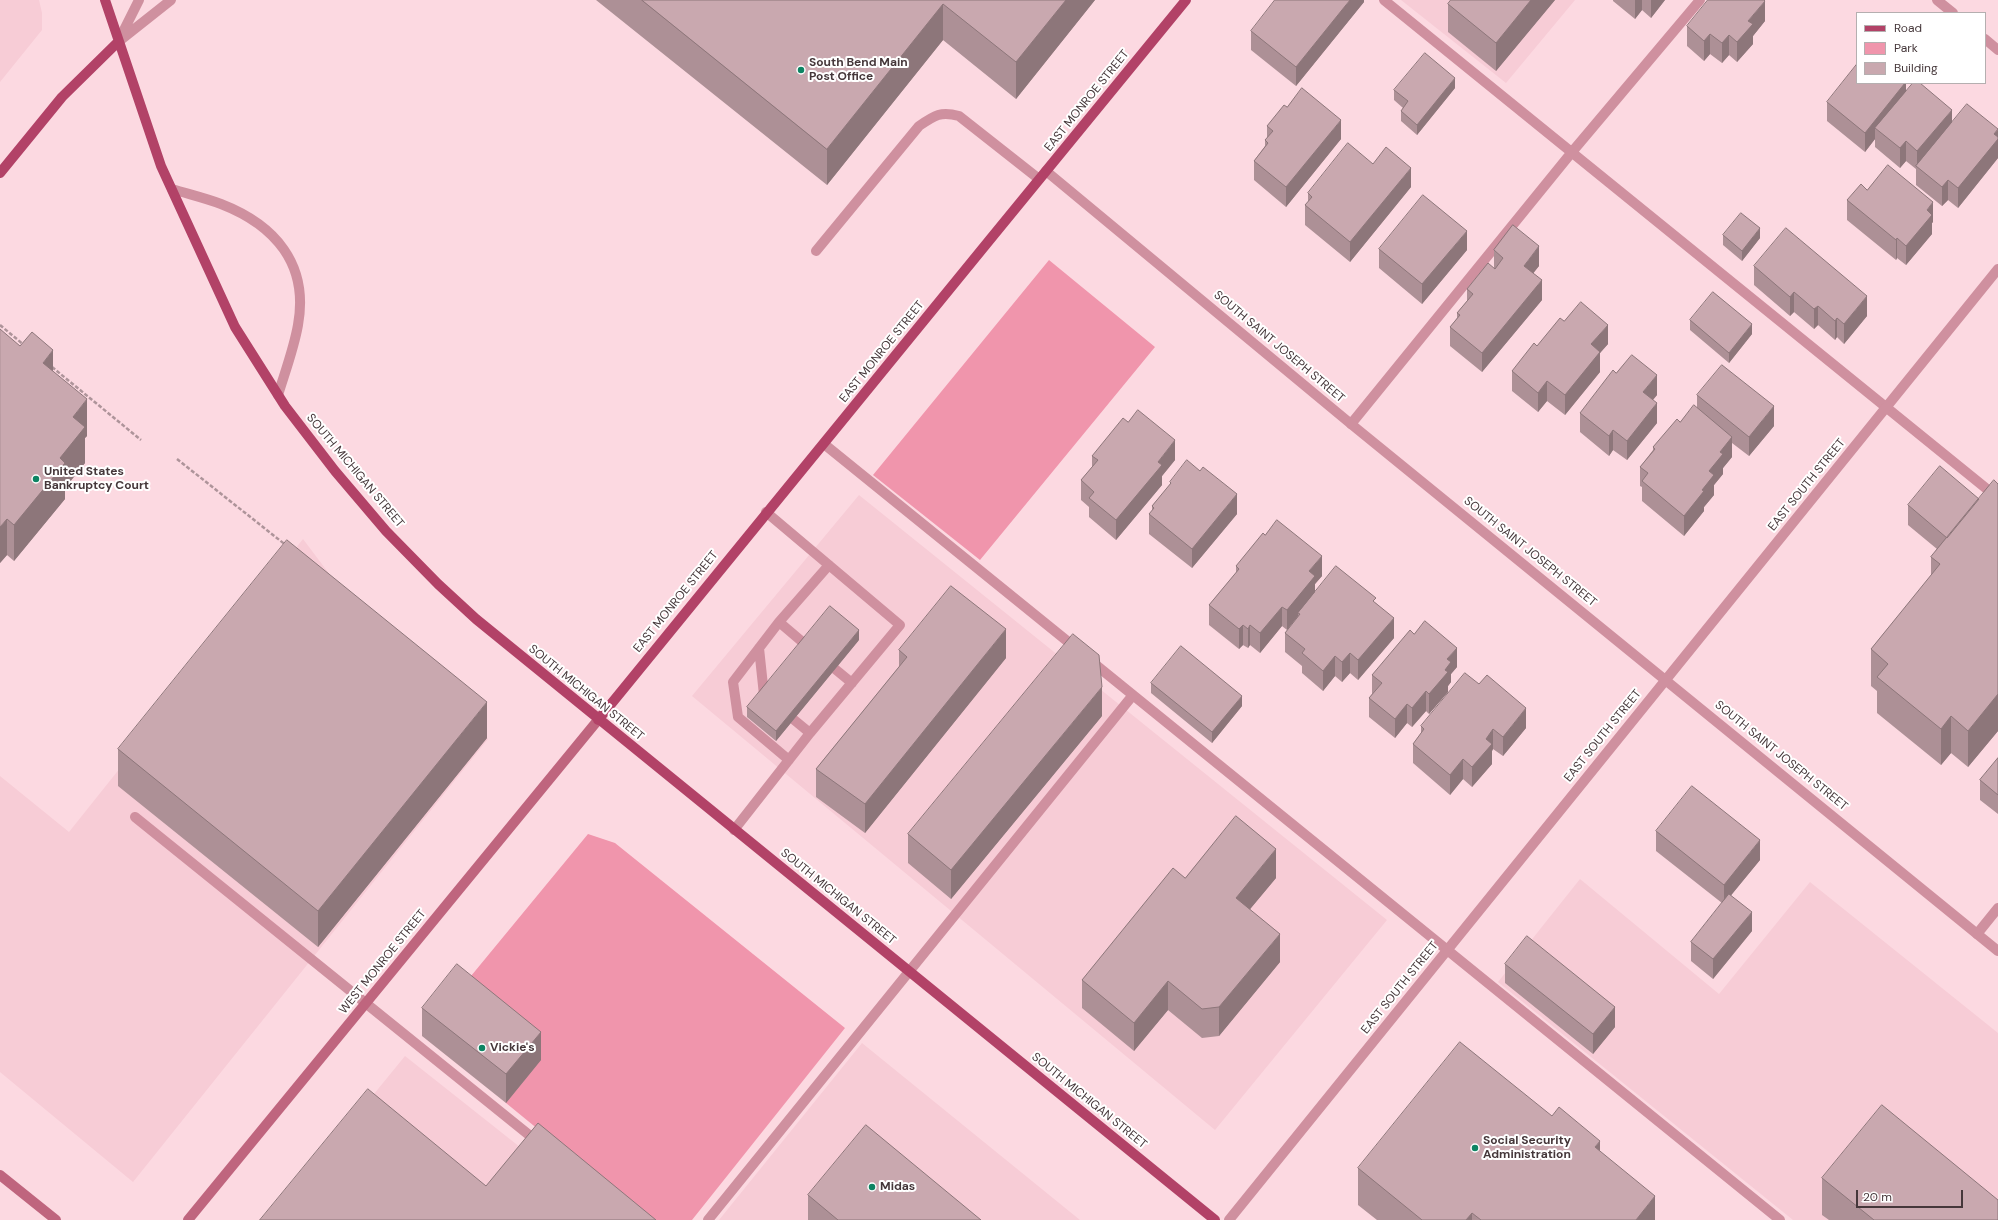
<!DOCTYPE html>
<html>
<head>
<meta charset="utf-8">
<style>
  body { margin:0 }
  #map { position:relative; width:1998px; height:1220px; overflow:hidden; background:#fcd9e1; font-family:"DM Sans",sans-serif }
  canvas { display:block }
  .legend { position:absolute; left:1856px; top:12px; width:130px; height:72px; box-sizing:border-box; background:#fff; border:1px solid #b5afb0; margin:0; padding:5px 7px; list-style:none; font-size:12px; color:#45373a }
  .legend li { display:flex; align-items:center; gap:8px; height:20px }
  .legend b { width:20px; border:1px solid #b5afb0 }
  .scale { position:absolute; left:1856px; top:1190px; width:107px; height:18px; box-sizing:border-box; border:2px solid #45373a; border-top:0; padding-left:5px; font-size:12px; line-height:14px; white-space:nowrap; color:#45373a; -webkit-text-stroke:3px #fff; paint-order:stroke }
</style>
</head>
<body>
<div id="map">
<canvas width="1998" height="1220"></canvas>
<ul class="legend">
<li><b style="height:5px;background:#b24267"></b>Road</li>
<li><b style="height:11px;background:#f095ac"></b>Park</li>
<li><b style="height:11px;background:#c9a8af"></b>Building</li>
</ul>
<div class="scale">20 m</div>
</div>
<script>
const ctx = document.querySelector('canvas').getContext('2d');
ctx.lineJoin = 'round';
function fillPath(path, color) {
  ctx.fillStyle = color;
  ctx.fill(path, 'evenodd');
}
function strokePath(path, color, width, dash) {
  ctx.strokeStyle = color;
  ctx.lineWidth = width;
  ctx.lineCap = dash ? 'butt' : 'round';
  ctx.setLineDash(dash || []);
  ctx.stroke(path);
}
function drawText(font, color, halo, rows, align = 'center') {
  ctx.font = font + ' "DM Sans",sans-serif';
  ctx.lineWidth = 4;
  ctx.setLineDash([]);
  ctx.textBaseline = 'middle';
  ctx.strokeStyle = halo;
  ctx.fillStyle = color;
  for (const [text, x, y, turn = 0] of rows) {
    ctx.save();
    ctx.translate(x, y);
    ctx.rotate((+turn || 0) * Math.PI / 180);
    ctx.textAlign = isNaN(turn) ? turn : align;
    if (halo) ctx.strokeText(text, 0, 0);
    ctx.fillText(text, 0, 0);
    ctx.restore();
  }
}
fillPath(new Path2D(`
  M0,0H39L42,13V30L0,82Z
  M1401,0H1575L1506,83Z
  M859,495L1387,920L1215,1130L692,696Z
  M303,539L361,616L488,739L133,1182L0,1072V776L69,832Z
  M1580,879L1719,994L1810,882L1998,1033V1220H1793L1498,982Z
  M862,1043L1080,1220H719Z
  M405,1056L612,1220H271Z`), '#f7ccd6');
fillPath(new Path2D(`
  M1049,260L1155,347L980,560L873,475Z
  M588,834L615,843L845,1028L692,1220H649L506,1103L457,993Z`), '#f095ac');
strokePath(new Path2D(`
  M0,325L24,345
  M52,367L141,440
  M177,459L287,546`), '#ae949a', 2.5, [4, 2]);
strokePath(new Path2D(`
  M1384,0L1998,498
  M120,38L139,0
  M118,42L171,0
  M172,189C188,194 205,198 221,204C275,225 309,264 298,325C294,348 285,372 278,395
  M816,251L919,126C935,115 941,111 959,116L1039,179
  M1351,424L1572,152L1700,0
  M824,444L1077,649
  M779,622L806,645
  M759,648L764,695
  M1091,661L1780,1220
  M835,669L852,683
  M793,719L810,733
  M789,760L738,717L733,682L779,622L829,565
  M135,817L539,1143
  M734,830L810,733L900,625L766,512
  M1977,934L1998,908
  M708,1220L1133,695`), '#cf909f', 10);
strokePath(new Path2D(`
  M1937,0L1953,13
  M1985,39L1998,50
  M1046,171L1351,424L1998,951
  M1229,1220L1998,269`), '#cf909f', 10);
strokePath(new Path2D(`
  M0,1175L56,1220
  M188,1220L598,720`), '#bf657e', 10);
strokePath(new Path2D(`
  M105,0L161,166L235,327L285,406L335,471L386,531L438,584L476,619L1215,1220
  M0,173L62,97L118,42
  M598,720C793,479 990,240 1186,0`), '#b24267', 10);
fillPath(new Path2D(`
  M596,0H1095L1016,99L943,40L827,185Z
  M1364,0V2L1296,86L1251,50V31Z
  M1555,0L1496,71L1448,32V4Z
  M1613,0H1665L1651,18L1642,10L1635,19L1613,1Z
  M1765,21L1753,36V44L1737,62L1729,55L1722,63L1710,54L1704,61L1687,46V26Z
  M1906,83V90L1952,122L1998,129V158L1958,208L1948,200L1942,206L1916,185V169L1906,161L1900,168L1875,147V139L1865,152L1827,121V102Z
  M1455,88L1417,135L1401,121V111L1403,108L1394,100V90Z
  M1287,107L1341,139L1286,207L1254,180V161L1265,146V140L1267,138V126Z
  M1373,164L1411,187L1350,262L1305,225V205L1308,202V193Z
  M1867,190L1933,222L1932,223V234L1906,265L1897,258L1896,260L1847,220V200Z
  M1723,235L1760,238L1742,261L1723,245Z
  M1379,249L1467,250L1422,304L1379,268Z
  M1494,250L1539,266L1533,273L1542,300L1482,372L1450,346V327L1457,318V313L1467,301V289L1494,268Z
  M1754,266L1867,316L1844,344L1837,337L1835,340L1818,325L1814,329L1794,312L1790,316L1754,285Z
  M1690,320L1752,334L1729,363L1690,330Z
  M1564,321L1608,344L1600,353V372L1565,415L1547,401L1538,412L1512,391V371L1537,346Z
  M20,346L53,371L87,436L85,438V463L65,488V499L14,561L7,555L0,563Z
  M1616,373L1657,395L1653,400L1657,423L1627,460L1613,450L1609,456L1580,432V413Z
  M1697,395L1774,426L1749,456L1732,443V457L1723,468V474L1714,485V495L1704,507V511L1684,536L1642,501V487L1640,486V467L1653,450V447L1680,422L1697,408Z
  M1092,456L1175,460L1162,476V485L1116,540L1089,517V507L1081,500V480L1092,467Z
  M1170,482L1237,514L1192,568L1149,534V514L1152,511V506L1170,485Z
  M1998,484V731L1968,767L1951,753L1941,765L1877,713V691L1871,686V649L1931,576V557L1937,549L1908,525V505L1979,499Z
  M1236,566L1322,576L1315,584V592L1376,603L1394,638L1358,680L1350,673L1342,682L1335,676L1323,691L1302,673V666L1285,652V633L1298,616L1287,630L1282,626L1260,653L1250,645L1248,648L1243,645L1239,649L1209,625V605L1236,573Z
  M859,640L776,741L747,717V707Z
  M899,650L1006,658L865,833L816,797V769L899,667Z
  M1457,667L1451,674V682L1448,686V692L1429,714L1426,711L1412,727L1407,723L1395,738L1369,717V698L1372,694V675Z
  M1151,683L1242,706L1212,743L1151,693Z
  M1102,716L951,899L908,863V834Z
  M1421,726L1526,728L1503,756L1493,749L1492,751V764L1472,787L1463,779L1450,795L1413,763V744L1421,733Z
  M487,738L318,947L118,786V749Z
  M1998,758V814L1980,800V780Z
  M1656,831L1760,860L1731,895L1752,931L1713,979L1691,961V942L1722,903L1656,851Z
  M1185,878H1276L1250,909L1280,962L1219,1036L1202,1038L1168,1010L1134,1051L1082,1008V980Z
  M1505,964L1615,1027L1593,1054L1505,983Z
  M422,1008L541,1060L506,1103L422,1036Z
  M1552,1116L1600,1152L1655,1220H1377L1358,1205V1168Z
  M1822,1178L1998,1220H1829L1822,1215Z
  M808,1195L981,1220H808Z`), '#ad9096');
fillPath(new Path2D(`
  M1066,0H1095L1016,99V62Z
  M1350,0H1364V2L1296,86V67Z
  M1531,0H1555L1496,71V43Z
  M1635,0H1642V10L1635,19Z
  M1651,0H1665L1651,18Z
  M1765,1V21L1753,36V44L1737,62V42L1748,21Z
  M943,4V40L827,185V149Z
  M1710,34V54L1704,61V41Z
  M1729,35V55L1722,63V43Z
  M1455,78V88L1417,135V125Z
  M1905,83H1906V101L1875,128V139L1865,152V133Z
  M1952,110V129L1917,167V151Z
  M1341,120V139L1286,207V187Z
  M1998,130V158L1958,208V188L1994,134Z
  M1906,141V161L1900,168V148Z
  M1411,168V187L1350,262V242Z
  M1948,180V200L1942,206V187Z
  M1933,202V222L1932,223V234L1906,265V246L1927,210Z
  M1760,228V238L1742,261V251Z
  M1467,231V250L1422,304V284Z
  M1897,238V258L1896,260V240Z
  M1539,246V266L1524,285V266Z
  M1542,280V300L1482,372V353Z
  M1794,292V312L1790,316V297Z
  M1867,296V316L1844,344V324Z
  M1818,306V325L1814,329V309Z
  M1837,318V337L1835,340V321Z
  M1752,324V334L1729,363V353Z
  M1608,325V344L1600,353V372L1565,415V395L1591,344Z
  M53,350V387L43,363Z
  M1657,375V395L1643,411V392Z
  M1547,381V401L1538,412V393Z
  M87,399V436L85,438V463L65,488V499L14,561V525L60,458L73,417Z
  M1657,403V423L1627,460V441Z
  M1774,406V426L1749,456V437Z
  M1613,430V450L1609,456V436Z
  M1732,437V457L1723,468V474L1714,485V495L1704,507V511L1684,536V516L1702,490L1709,471L1720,452Z
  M1175,440V460L1162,476V485L1116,540V520L1158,462Z
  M1237,494V514L1192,568V549Z
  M7,519V555L0,563V527Z
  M1322,556V576L1315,584V595L1298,613V616L1287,630V610L1309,571Z
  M1282,607V626L1260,653V633Z
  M1394,618V638L1358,680V660Z
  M1243,625V645L1239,649V629Z
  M1250,625V645L1248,648V629Z
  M1006,629V658L865,833V804Z
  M859,630V640L776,741V731Z
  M1457,648V667L1451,674V682L1448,686V692L1429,714V694L1447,659Z
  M1350,653V673L1342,682V662Z
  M1335,656V676L1323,691V671Z
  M1102,687V716L951,899V870Z
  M1426,691V711L1412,727V708Z
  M1998,694V731L1968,767V731Z
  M1242,696V706L1212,743V732Z
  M487,702V738L318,947V911Z
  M1407,704V723L1395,738V719Z
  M1526,708V728L1503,756V737Z
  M1951,716V753L1941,765V729Z
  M1493,729V749L1492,751V764L1472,787V767L1486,739Z
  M1463,759V779L1450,795V775Z
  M1760,840V860L1724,904V885Z
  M1276,849V878L1236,926V898Z
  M1752,912V931L1713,979V959Z
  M1280,934V962L1219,1036V1007Z
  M1168,981V1010L1134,1051V1023Z
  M1615,1007V1027L1593,1054V1034Z
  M541,1032V1060L506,1103V1074Z
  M1600,1141V1177L1595,1147Z
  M1655,1196V1220H1636Z
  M1472,1213V1220H1466Z`), '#8d767a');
const building = new Path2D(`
  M642,0H1066L1016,62L943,4L827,149Z
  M1275,0H1350L1296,67L1251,31Z
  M1451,0H1531L1496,43L1448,4Z
  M1708,0H1764L1765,1L1748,21L1753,24L1737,42L1729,35L1722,43L1710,34L1704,41L1687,26Z
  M1425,53L1455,78L1417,125L1401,111L1408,101L1394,90Z
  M1857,64V83H1905L1865,133L1827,102Z
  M1913,83H1920L1952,110L1917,151L1906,141L1900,148L1875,128Z
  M1302,88L1341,120L1286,187L1254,161L1268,143L1265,140L1273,131L1267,126L1284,105L1287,107Z
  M1967,104L1998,129L1994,134L1998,137V139L1958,188L1948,180L1942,187L1916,166Z
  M1348,143L1373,164L1386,147L1411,168L1350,242L1305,205L1312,197L1308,193Z
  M1888,165L1933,202L1927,210L1932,215L1906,246L1897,238L1896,240L1847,200L1861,184L1867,190Z
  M1423,195L1467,231L1422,284L1379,249Z
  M1741,213L1760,228L1742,251L1723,235Z
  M1513,225L1539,246L1524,266L1542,280L1482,353L1450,327L1460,315L1457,313L1473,294L1467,289L1488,263L1495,269L1503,258L1494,250Z
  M1786,228L1867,296L1844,324L1837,318L1835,321L1818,306L1814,309L1794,292L1790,297L1754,266Z
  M1713,292L1752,324L1729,353L1690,320Z
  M1581,302L1608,325L1591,344L1600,352L1565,395L1547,381L1538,393L1512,371L1534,343L1537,346L1560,318L1564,321Z
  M0,329L20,346L32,332L53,350L43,363L87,399L73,417L85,427L60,458L65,463L14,525L7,519L0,527Z
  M1632,355L1657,375L1643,392L1657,403L1627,441L1613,430L1609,436L1580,413L1613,370L1616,373Z
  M1722,365L1774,406L1749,437L1697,395Z
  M1694,405L1732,437L1720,452L1723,454L1709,471L1714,475L1702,490L1704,491L1684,516L1642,481L1648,473L1640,467L1655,449L1653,447L1677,419L1680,422Z
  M1138,410L1175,440L1158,462L1162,465L1116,520L1089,498L1094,492L1081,480L1098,460L1092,456L1123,418L1128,422Z
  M1187,460L1200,471L1203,467L1237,494L1192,549L1149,514L1154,508L1152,506L1171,483L1170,482Z
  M1940,466L1979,499L1947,538L1908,505Z
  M1994,480L1998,484V694L1968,731L1951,716L1941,729L1877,677L1888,664L1871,649L1940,564L1931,557Z
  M1277,520L1322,556L1309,571L1315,576L1287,610L1282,607L1260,633L1250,625L1248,629L1243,625L1239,629L1209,605L1239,569L1236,566L1263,533L1265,535Z
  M287,540L487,702L318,911L118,749Z
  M1336,566L1376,598L1373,601L1394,618L1358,660L1350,653L1342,662L1335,656L1323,671L1302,653L1305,649L1285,633L1300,614L1298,613Z
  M951,586L1006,629L865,804L816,769L907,657L899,650Z
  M830,606L859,630L776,731L747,707Z
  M1425,621L1457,648L1447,659L1451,662L1445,670L1448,672L1429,694L1426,691L1412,708L1407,704L1395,719L1369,698L1382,683L1372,675L1410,630L1414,634Z
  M1073,634L1099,655L1102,687L951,870L908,834Z
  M1181,646L1242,696L1212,732L1151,683Z
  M1465,673L1479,684L1487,675L1526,708L1503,737L1493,729L1486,739L1492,744L1472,767L1463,759L1450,775L1413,744L1424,729L1421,726Z
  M1998,758V795L1980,780Z
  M1692,786L1760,840L1724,885L1656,831Z
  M1236,816L1276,849L1236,898L1280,934L1219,1007L1202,1009L1168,981L1134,1023L1082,980L1173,868L1185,878Z
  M1729,894L1752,912L1713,959L1691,942Z
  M1527,936L1615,1007L1593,1034L1505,964Z
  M457,964L541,1032L506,1074L422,1008Z
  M1460,1042L1552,1116L1559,1107L1600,1141L1595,1147L1655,1196L1636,1220H1481L1472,1213L1466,1220H1422L1358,1168Z
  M368,1089L486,1186L538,1123L656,1220H260Z
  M1882,1105L1998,1200V1220H1874L1822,1178Z
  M866,1125L981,1220H838L808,1195Z`);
fillPath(building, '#c9a8af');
strokePath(building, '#8d767a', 1);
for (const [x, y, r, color] of [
  [801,70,4,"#0d8463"],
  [36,479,4,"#0d8463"],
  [482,1048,4,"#0d8463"],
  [1475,1148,4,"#0d8463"],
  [872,1187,4,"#0d8463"]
]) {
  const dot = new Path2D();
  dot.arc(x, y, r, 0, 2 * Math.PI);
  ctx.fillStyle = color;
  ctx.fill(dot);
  strokePath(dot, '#fff', 1.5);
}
drawText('bold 12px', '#45373a', '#fff', [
  ["South Bend Main",809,63],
  ["Post Office",809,77],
  ["United States",44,472],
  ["Bankruptcy Court",44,486],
  ["Vickie's",490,1048],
  ["Social Security",1483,1141],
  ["Administration",1483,1155],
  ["Midas",880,1187]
], 'left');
drawText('12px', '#45373a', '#fff', [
  ["EAST MONROE STREET",1087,101,-51],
  ["SOUTH SAINT JOSEPH STREET",1279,347,40],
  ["EAST MONROE STREET",882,352,-51],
  ["SOUTH MICHIGAN STREET",355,471,50],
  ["EAST SOUTH STREET",1807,485,-51],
  ["SOUTH SAINT JOSEPH STREET",1530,552,39],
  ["EAST MONROE STREET",676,602,-51],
  ["SOUTH MICHIGAN STREET",586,693,39],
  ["EAST SOUTH STREET",1603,736,-51],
  ["SOUTH SAINT JOSEPH STREET",1781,756,39],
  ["SOUTH MICHIGAN STREET",838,897,39],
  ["WEST MONROE STREET",383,962,-51],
  ["EAST SOUTH STREET",1400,988,-51],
  ["SOUTH MICHIGAN STREET",1089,1101,39]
]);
</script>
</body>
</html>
